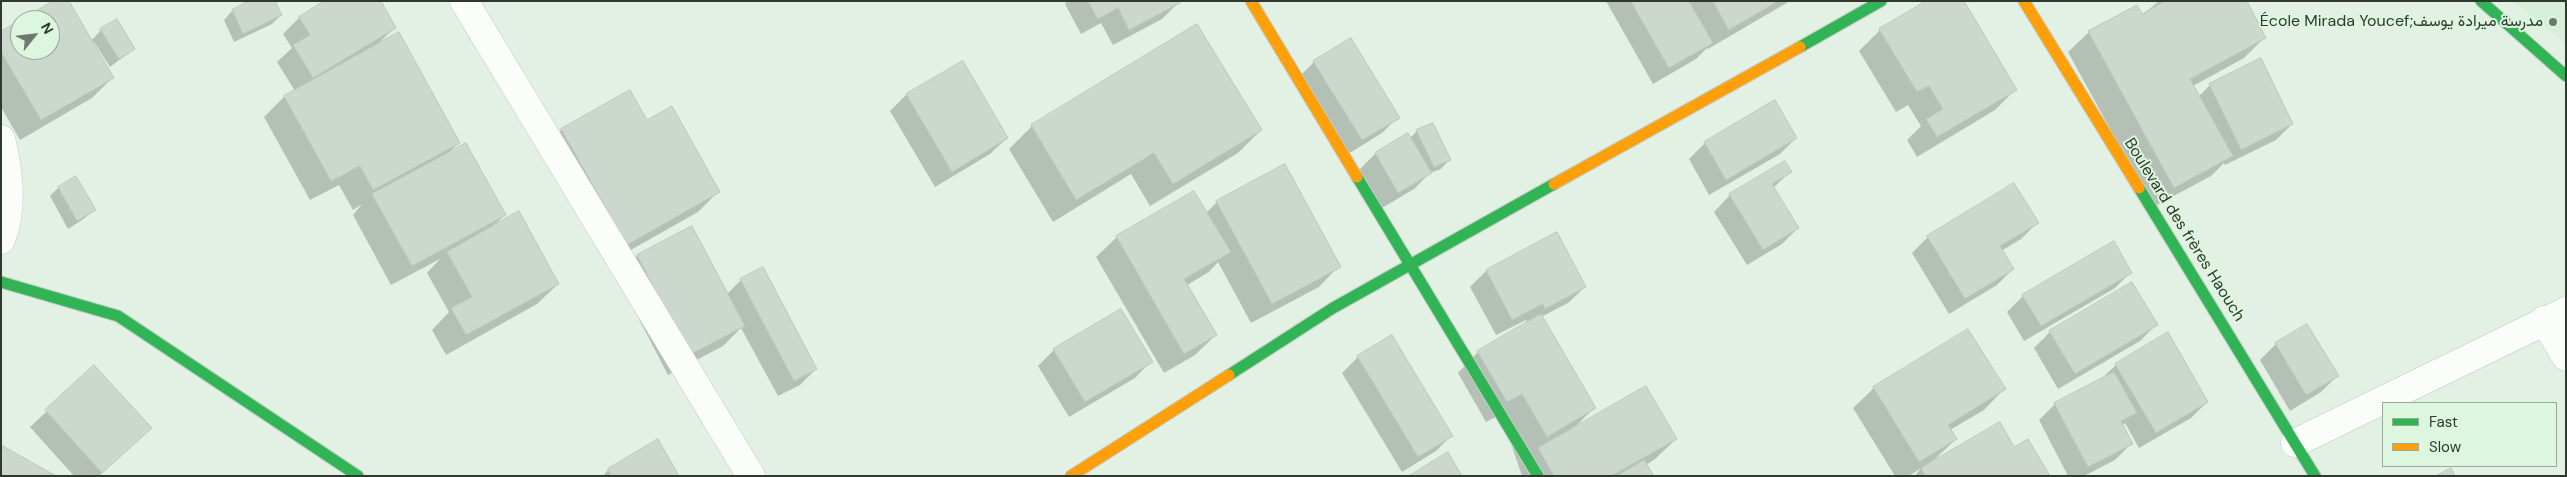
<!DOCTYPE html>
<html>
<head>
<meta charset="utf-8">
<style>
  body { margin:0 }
  #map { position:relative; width:2567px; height:477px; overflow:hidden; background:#e2f1e3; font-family:"DM Sans",sans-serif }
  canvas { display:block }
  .frame { position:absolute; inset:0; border:2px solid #2f3930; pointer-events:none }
  .legend { position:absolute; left:2382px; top:402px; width:175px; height:65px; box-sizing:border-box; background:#dcf7de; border:1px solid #97ab98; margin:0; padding:6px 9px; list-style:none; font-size:15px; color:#2f3930 }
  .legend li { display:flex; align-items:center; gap:10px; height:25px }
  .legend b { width:25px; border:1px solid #97ab98 }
  .north { position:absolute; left:10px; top:10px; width:50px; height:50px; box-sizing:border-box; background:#dcf7de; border:1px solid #97ab98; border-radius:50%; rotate:61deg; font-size:14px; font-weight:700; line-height:20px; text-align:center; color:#2f3930 }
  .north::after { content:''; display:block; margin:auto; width:18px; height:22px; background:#6e796f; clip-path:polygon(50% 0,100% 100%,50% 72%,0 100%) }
</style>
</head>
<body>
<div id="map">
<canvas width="2567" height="477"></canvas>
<div class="frame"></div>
<ul class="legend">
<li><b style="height:6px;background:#30b455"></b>Fast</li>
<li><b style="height:6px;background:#ff9f0a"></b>Slow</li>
</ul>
<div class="north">N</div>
</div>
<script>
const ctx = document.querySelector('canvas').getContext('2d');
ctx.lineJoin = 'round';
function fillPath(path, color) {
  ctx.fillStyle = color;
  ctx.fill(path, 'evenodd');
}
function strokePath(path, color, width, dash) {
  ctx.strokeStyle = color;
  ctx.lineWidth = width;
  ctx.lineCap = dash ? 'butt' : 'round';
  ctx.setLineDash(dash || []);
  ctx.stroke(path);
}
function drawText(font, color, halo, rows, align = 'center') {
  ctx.font = font + ' "DM Sans",Vazirmatn,sans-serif';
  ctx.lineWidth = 4;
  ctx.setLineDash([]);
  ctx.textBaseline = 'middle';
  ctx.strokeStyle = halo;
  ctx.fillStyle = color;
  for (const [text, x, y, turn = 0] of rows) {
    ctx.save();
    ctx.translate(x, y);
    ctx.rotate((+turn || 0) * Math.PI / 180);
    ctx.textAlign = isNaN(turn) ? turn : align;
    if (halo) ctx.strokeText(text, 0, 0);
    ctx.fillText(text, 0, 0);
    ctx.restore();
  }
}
fillPath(new Path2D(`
  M2513,1H2566V44Z`), '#d7efd9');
fillPath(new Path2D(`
  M56,1L91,41L101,30L116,21L134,49L110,67L94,42L92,44L112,78L92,98L20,140L1,107V33L20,22V50H50V20H23Z
  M252,1L281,15L272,24L234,42L224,20L232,11Z
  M1067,1H1177L1178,3L1162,19L1113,45L1101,23L1081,34L1065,4Z
  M1606,1H1790L1708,49L1707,48L1696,59L1653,84Z
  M1929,1L2015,90L1995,110L1917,157L1907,140L1921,126L1908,105L1896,112L1859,51L1880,30Z
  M2159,1H2245L2265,37L2244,58L2193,86L2199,96L2210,85L2292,124L2276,140L2225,165L2224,163L2211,176L2153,207L2068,52L2089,32L2136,6L2141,16Z
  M299,18L395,27L378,44L459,143L447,154L505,215L493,226L558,284L537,304L446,355L432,330L449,312L427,273L440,259L391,285L353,215L362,204L353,210L339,185L310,200L264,117L284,97L295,91L277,62L292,48L283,34Z
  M1197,26L1261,130L1238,153L1150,206L1131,174L1053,222L1009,149L1032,126Z
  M962,62L1007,138L990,154L935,187L890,111L906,95Z
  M1314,62L1398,117L1382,133L1345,156L1298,78Z
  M629,91L647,122L719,191L698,212L606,264L541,150L561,130Z
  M1417,131L1449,160L1441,169L1430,173L1414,189L1382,208L1359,170L1375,154L1408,134L1410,138Z
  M1796,138L1780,154L1709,195L1689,159L1705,143Z
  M1790,172L1773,188L1798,228L1782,244L1747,265L1714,212L1730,195Z
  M58,188L94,210L85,218L68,229L50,196Z
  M1217,202L1339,266L1319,287L1251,323L1218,262L1209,272L1187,285L1216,335L1195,355L1164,373L1096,257L1117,237L1206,213Z
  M2037,223L2021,239L2001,251L2013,269L1997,285L1949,314L1912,253L1928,237Z
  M692,227L727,294L741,280L816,369L800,385L778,396L741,328L723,346L668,375L617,277L637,256Z
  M1556,234L1585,287L1568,303L1541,317L1594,408L1575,427L1676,439L1655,459L1646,465L1653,476H1522L1501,414L1486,422L1458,373L1478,352L1528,323L1526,320L1496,335L1470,287L1486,271Z
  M2131,272L2115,288L2024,341L2007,312L2023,296Z
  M1121,310L1151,361L1135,378L1069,417L1038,366L1054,350Z
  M2156,325L2140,341L2058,389L2034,348L2050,332Z
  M2276,344L2337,376L2321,392L2290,411L2260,360Z
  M1358,357L1452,435L1436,451L1402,472L1342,373Z
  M2116,365L2207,402L2191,418L2139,448L2125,423L2122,426L2131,444L2115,460L2084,476H2068L2039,420L2055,404L2099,381Z
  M94,367L134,444L99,476H74L30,427Z
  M1874,388L2004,389L1984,410L1950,430L1956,439L1933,461L2014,449L2048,476H1915L1921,468L1909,476H1895L1853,408Z
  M658,441L678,476H603L608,470Z`), '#0003');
const building = new Path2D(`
  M53,1H69L114,78L41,120L1,52V31L20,20V50H50V20H21Z
  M249,1H275L282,15L243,34L232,10Z
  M324,1H381L396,28L313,78L293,45L310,35L299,17Z
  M1088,1H1179L1180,3L1129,30L1118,8L1098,19Z
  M1631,1H1689L1713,43L1669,68Z
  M1713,1H1778L1729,30Z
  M1926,1H1964L2017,90L1937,137L1926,119L1943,109L1929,86L1917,92L1879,29Z
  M2165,1H2247L2266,38L2190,79L2233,156L2174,188L2088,31L2137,5L2142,14Z
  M117,19L135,49L119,59L100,29Z
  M1197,24L1262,130L1173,184L1154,153L1076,200L1031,125Z
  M399,32L460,143L373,190L360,166L331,181L284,96Z
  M1351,38L1400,118L1362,140L1313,61Z
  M2261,58L2293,124L2241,150L2209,84Z
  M963,61L1008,138L952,172L906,94Z
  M630,90L647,120L672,106L720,192L627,245L561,129Z
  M1775,100L1797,138L1726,180L1704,142Z
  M1433,123L1451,160L1434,167L1416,130Z
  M1408,133L1432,173L1398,193L1375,153Z
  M466,143L506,215L412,266L372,194Z
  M1785,161L1792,172L1772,184L1799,228L1763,250L1729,194Z
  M1285,164L1341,267L1272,304L1216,201Z
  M76,176L96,210L77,221L58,187Z
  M2014,183L2039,223L2000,246L2014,269L1965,299L1927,236Z
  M1194,191L1231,252L1184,279L1217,335L1184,354L1116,236Z
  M519,211L559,284L466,335L451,308L472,297L447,252Z
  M692,226L745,326L689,355L637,255Z
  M1557,232L1586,287L1545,309L1543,304L1512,320L1486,270Z
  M2114,241L2132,273L2041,326L2022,295Z
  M763,267L817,369L794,381L740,279Z
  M2132,282L2158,325L2075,374L2049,331Z
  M1121,309L1153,362L1085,402L1053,349Z
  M1541,314L1596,408L1547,437L1522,394L1507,402L1477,351Z
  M2307,324L2339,376L2306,395L2275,343Z
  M1968,329L2006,389L1948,425L1957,439L1919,462L1873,387Z
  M2168,332L2208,402L2156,433L2115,364Z
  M1392,335L1453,436L1418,457L1357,356Z
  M94,365L152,428L102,473L45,410Z
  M2114,372L2137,413L2121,421L2133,444L2088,467L2054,403Z
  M1646,386L1677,439L1611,476H1554L1538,448Z
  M2000,422L2014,447L2028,439L2050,476H1925L1921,468Z
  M658,439L679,476H611L608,469Z
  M1,445L56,476H1Z
  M1448,452L1462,476H1409Z
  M1644,460L1654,476H1617Z
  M2451,468L2455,476H2436Z`);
fillPath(building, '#ccd8cd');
strokePath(building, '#bbc7bc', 1);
const street = new Path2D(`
  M464,1L751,476
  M1,139C9,171 14,208 1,240
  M2544,320L2566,357
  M2295,443L2566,311`);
const fast = new Path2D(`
  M2481,1L2566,76
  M1800,47L1881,1
  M1357,177L1538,476
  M2139,188L2315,476
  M1,282L118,316L358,476
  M1229,375L1333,308L1554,184`);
const slow = new Path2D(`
  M1251,1L1357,177
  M2024,1L2139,188
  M1554,184L1800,47
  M1071,476L1229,375`);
strokePath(street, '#c1ccc1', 29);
strokePath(fast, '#c1ccc1', 13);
strokePath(slow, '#c1ccc1', 13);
strokePath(street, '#fbfdfb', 28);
strokePath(fast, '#30b455', 11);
strokePath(slow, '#ff9f0a', 11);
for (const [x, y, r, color] of [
  [2553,22,5,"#6e796f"]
]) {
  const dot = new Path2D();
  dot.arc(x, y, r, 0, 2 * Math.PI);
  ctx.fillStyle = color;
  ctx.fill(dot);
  strokePath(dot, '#dcf7de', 2);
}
drawText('16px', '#2f3930', '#dcf7de', [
  ["École Mirada Youcef;مدرسة ميرادة يوسف",2543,22]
], 'right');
drawText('16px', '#2f3930', '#dcf7de', [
  ["Boulevard des frères Haouch",2184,230,58]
]);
</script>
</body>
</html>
